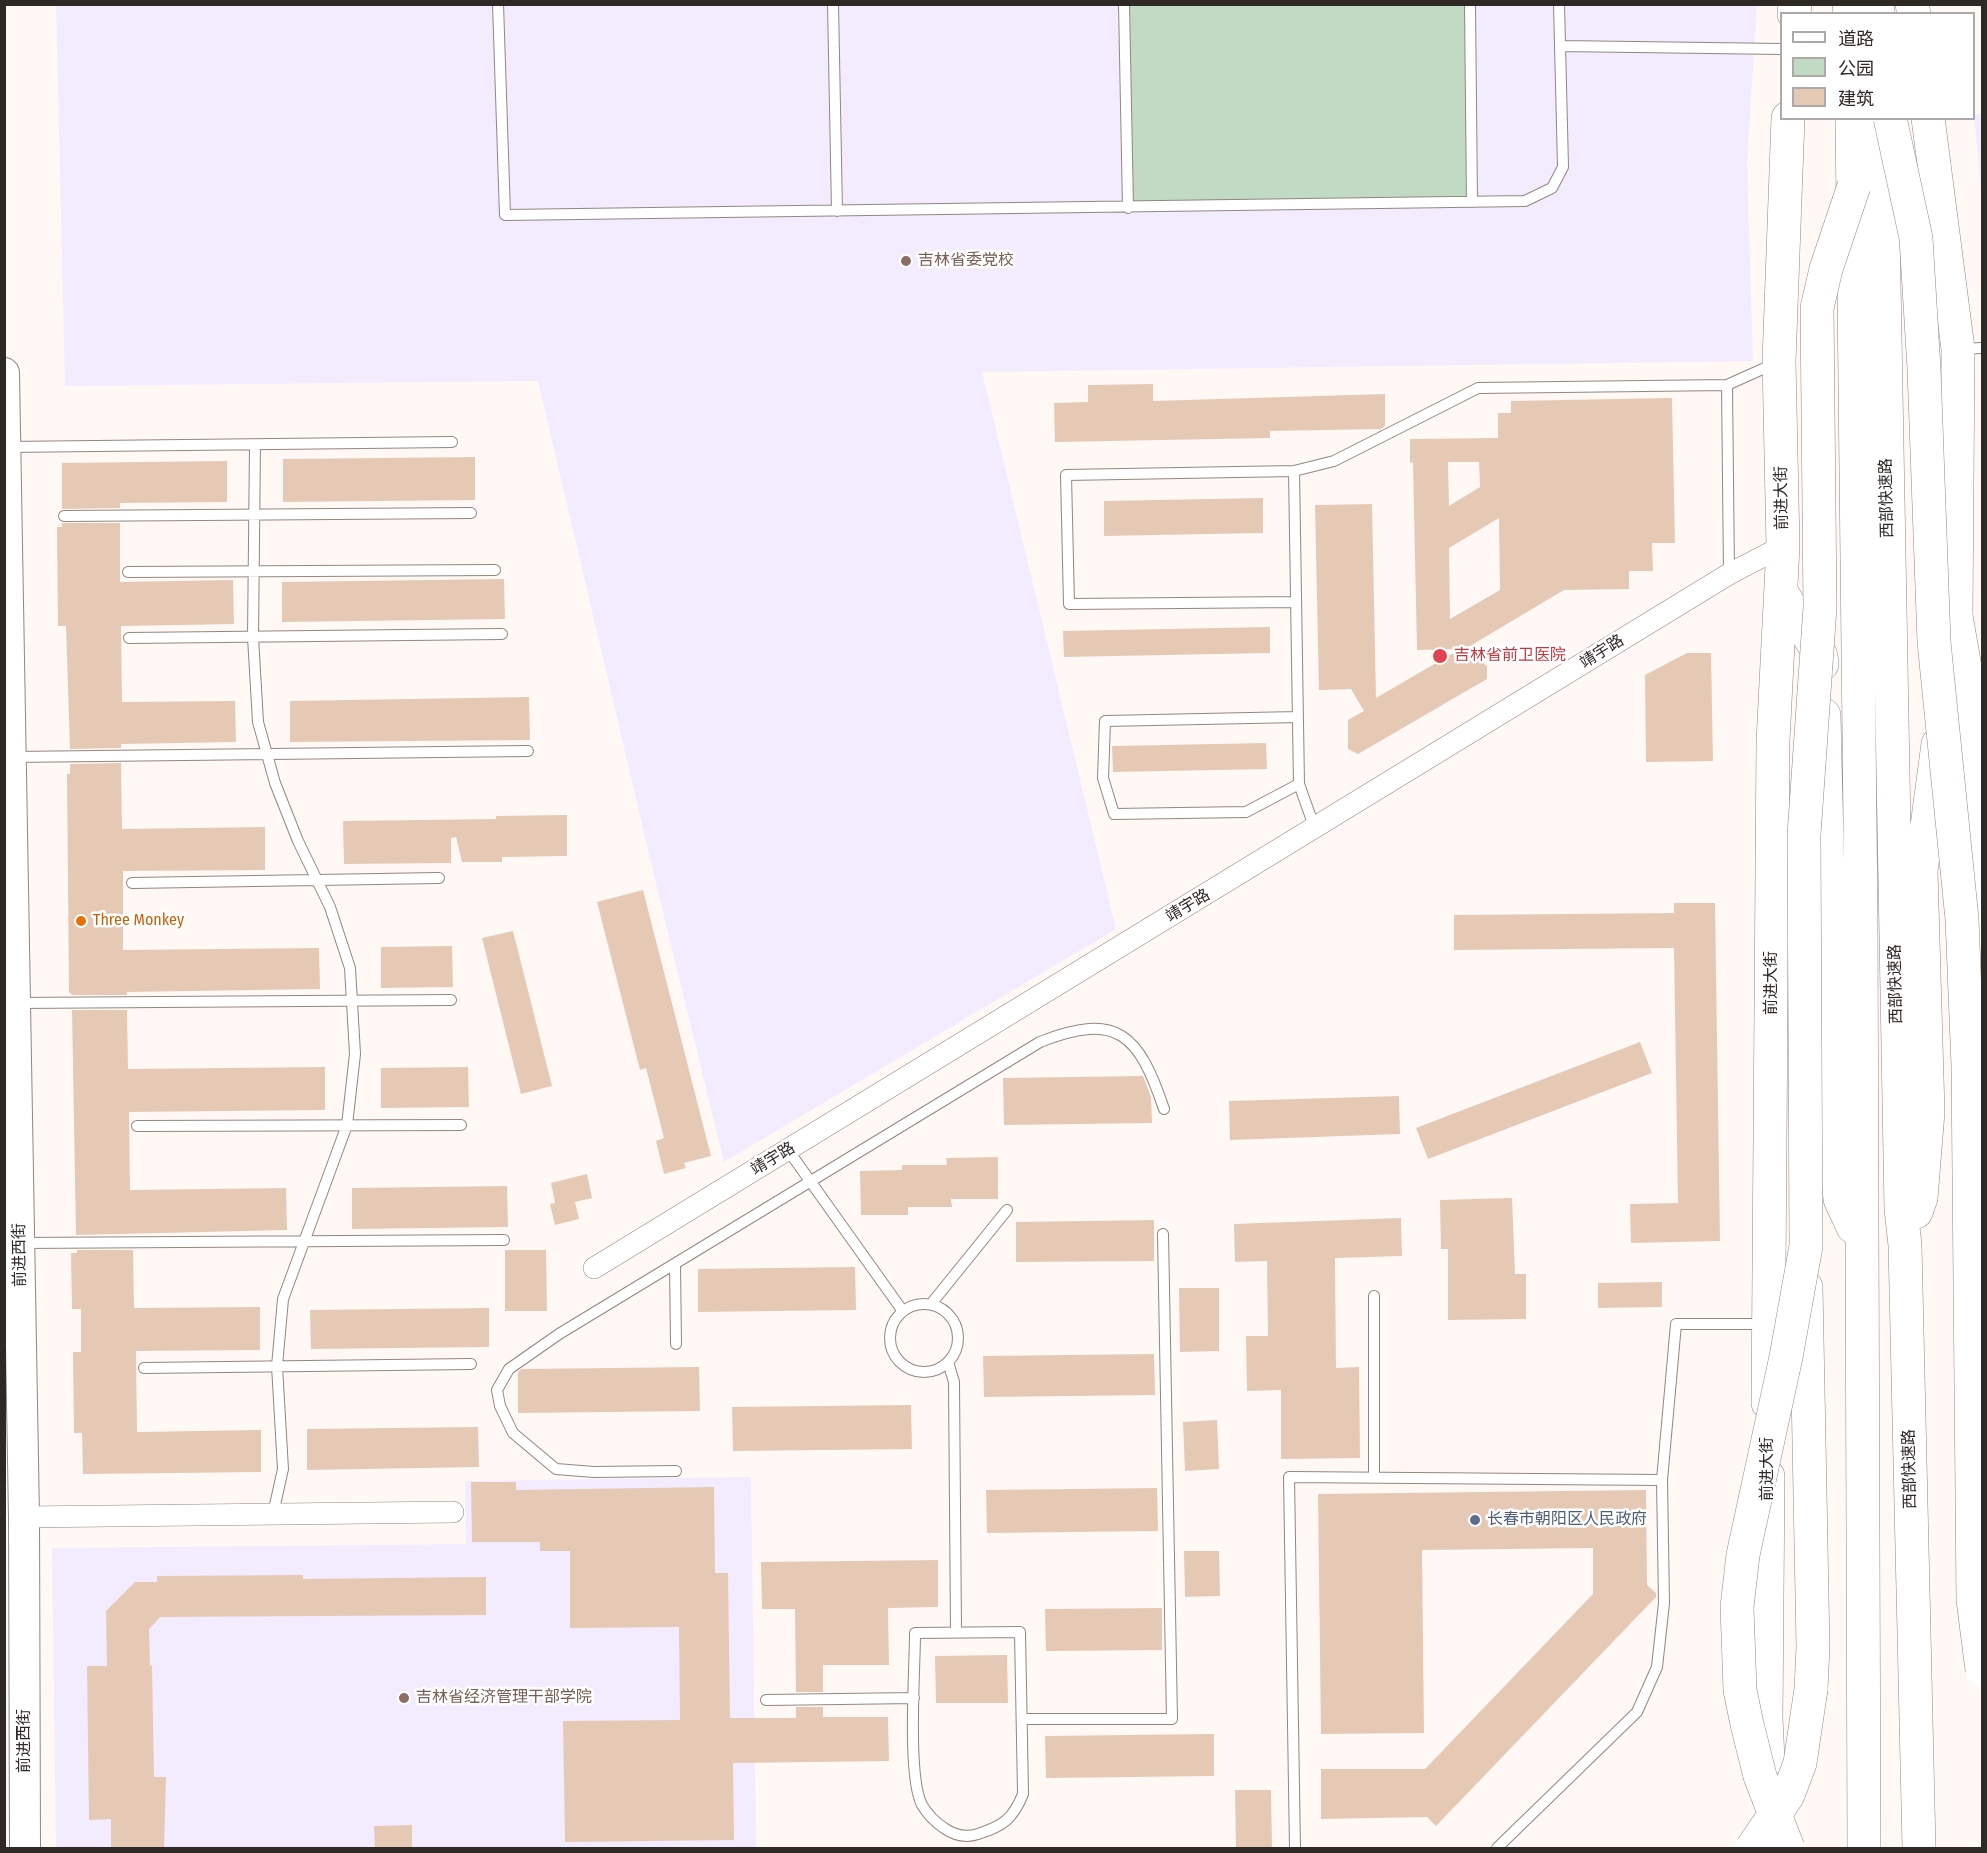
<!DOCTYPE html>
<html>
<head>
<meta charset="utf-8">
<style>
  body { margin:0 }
  #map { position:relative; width:1987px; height:1853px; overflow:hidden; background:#fff8f5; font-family:"Fira Sans Condensed","Noto Sans SC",sans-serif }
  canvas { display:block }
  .frame { position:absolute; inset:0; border:6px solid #2f2926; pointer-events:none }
  .legend { position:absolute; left:1780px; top:12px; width:195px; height:108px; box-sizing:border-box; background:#fff; border:2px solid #aca9a8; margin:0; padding:8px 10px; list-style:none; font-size:18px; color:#2f2926 }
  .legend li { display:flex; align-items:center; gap:12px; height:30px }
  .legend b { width:30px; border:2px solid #aca9a8 }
</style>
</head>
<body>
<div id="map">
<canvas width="1987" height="1853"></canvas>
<div class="frame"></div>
<ul class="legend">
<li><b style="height:8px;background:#fff"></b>道路</li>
<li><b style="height:16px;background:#c0dac4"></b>公园</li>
<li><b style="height:16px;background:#e6c9b5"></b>建筑</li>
</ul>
</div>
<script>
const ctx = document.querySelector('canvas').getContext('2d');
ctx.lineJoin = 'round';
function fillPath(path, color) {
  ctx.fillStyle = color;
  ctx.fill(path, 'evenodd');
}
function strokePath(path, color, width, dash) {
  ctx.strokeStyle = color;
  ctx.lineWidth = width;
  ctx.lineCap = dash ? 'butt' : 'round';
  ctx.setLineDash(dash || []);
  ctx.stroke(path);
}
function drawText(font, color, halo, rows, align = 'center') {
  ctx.font = font + ' "Fira Sans Condensed","Noto Sans SC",sans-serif';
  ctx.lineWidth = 5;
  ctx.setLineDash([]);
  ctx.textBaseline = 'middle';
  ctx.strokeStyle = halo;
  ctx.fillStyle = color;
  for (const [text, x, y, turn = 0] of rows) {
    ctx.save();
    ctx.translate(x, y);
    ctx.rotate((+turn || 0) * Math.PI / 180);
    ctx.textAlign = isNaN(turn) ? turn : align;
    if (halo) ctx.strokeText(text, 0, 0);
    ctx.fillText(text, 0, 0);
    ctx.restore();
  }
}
fillPath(new Path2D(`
  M56,5H1757L1747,161L1753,361L982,372L1116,929L724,1162L652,867L538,381L65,386Z
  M1974,114H1982L1981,194Z
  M751,1477L756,1848H56L52,1548L466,1544L465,1481Z`), '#f3ecfe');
fillPath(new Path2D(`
  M1124,5H1470L1472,202L1128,208Z`), '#c0dac4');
fillPath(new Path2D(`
  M1153,384V401L1385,394V426L1381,429L1270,431V438L1055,442L1054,403L1088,402V385Z
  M1672,398L1675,543H1652L1653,571H1629V589L1564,590L1465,649L1487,666V679L1358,754L1348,749V720L1364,711L1351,689L1319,690L1315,505L1372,504L1376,698L1460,649L1417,650L1413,462L1410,463V439L1498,438V413H1511V401ZM1448,462H1479L1480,487L1449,506ZM1499,518L1500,590L1450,619L1449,548Z
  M475,457V500L283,502V459Z
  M227,461V502L120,503V508L62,509V463Z
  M1263,498V533L1104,536V501Z
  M62,523H120V582L233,580L234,624L121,626L122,702L235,701L236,742L121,744V748L70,749L66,626H58L57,527H62Z
  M504,579L505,619L282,622V582Z
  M1270,627V653L1064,657L1063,631Z
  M1687,653H1711L1713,761L1646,762L1645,675Z
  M529,697L530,740L290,742V701Z
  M1266,743L1267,769L1113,772L1112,746Z
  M121,763L122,829L265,827V870L123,871V950L319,948L320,989L127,992V995H72L69,992L67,774H70V764Z
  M567,815V856L502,857V862H462L456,837L451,838V863L344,864L343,821L496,819V816Z
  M643,890L711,1156L684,1163L686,1168L664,1174L656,1141L664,1138L646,1068L640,1070L597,902Z
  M1674,903H1715L1720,1241L1631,1243L1630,1204L1678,1203L1674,948L1454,950V915L1674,913Z
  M513,931L552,1086L521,1094L482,938Z
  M452,946L453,987L381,988V947Z
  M72,1010H127L128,1069L325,1067V1110L129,1112L130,1190L286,1188L287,1230L76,1235Z
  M1640,1042L1652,1073L1428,1159L1416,1128Z
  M468,1067L469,1107L381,1108V1068Z
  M1143,1076L1151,1097L1152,1123L1004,1125L1003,1078Z
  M1399,1096L1400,1134L1230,1140L1229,1101Z
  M998,1157V1199H951L952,1207H908V1215H861L860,1171L902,1170V1165H947L946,1158Z
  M587,1174L592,1198L575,1202L579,1219L555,1225L550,1204L555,1203L551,1183Z
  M507,1186L508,1227L352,1229V1188Z
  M1512,1198L1515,1274H1526V1319L1448,1320V1249H1441L1440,1200Z
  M1401,1218L1402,1256L1335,1258L1336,1368L1359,1367L1360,1458L1281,1459V1390L1247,1391L1246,1336H1268L1267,1261L1235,1262L1234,1224Z
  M1154,1220V1261L1016,1262V1222Z
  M77,1250H133L134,1308L260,1307V1350L136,1351L137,1432L261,1430V1472L83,1474L82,1433H74L73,1352H81V1309H72L71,1253H77Z
  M505,1250H546L547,1311H505Z
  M855,1267L856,1310L698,1312V1269Z
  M1662,1282V1307L1598,1308V1283Z
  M1179,1288H1219V1351L1180,1352Z
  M489,1308V1347L311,1349L310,1310Z
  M1154,1354L1155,1395L984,1397L983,1356Z
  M699,1367L700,1411L518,1413V1372L521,1369Z
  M911,1405L912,1449L733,1451L732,1407Z
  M1217,1420L1219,1469L1185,1471L1183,1422Z
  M478,1427L479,1467L307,1470V1429Z
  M471,1482H516V1490L714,1487L715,1573H728L730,1718H796V1707H823V1717H888L889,1761L733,1763L734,1840L565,1842L563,1721L680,1720L679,1627L570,1628V1551H540V1542H472Z
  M1157,1488L1158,1531L987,1533L986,1490Z
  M1646,1490L1647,1585L1656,1593V1597L1436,1826L1427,1817L1321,1819V1769H1425L1593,1594V1548L1422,1550L1424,1733L1321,1734L1318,1494Z
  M1184,1551H1219L1220,1596L1185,1597Z
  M938,1560V1607L888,1608L889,1665H823V1692H796L795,1609H762L761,1562Z
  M303,1575V1579L486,1577V1615L160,1617L149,1629L150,1666L152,1665L154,1777H166L164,1848H111V1819L89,1820L87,1666H107L106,1611L135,1582H157V1576Z
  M1162,1608V1650L1046,1651L1045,1609Z
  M1007,1655L1008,1703H936L935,1656Z
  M1214,1734V1776L1046,1778L1045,1736Z
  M1235,1790H1271L1272,1848H1236Z
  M412,1825V1848H375L374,1826Z`), '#e6c9b5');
const lane = new Path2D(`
  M498,4L505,215L1525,201L1552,188L1563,167L1559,4
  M833,4L837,211
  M1124,4L1128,208
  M1470,4L1472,202
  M1560,46L1782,49
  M1961,349L1982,348
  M1727,385L1776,363
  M255,445L253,637L258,722L275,783L298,841L330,907L350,968L355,1054L347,1125L283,1299L277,1366L283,1469L273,1514
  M6,447L452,442
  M1294,471L1066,475L1069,604L1295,602
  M64,516L471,513
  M128,572L495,570
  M129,638L502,634
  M1298,717L1105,721L1103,778L1114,814L1246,812L1299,784
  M12,757L528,751
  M1315,829L1299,784L1294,471L1334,461L1478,388L1727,385L1729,574
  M132,883L439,878
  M16,1003L451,1000
  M137,1126L461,1125
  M788,1150L902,1310
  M20,1243L504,1240
  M675,1265L676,1344
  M890 1338a34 34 0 1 1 68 0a34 34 0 1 1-68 0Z
  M931,1304L1007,1210
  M948,1362L954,1382L956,1632
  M144,1368L471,1364
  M676,1471L594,1472L556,1469L513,1433L500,1406L497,1390L509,1369L559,1334L1040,1042C1118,1011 1139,1035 1164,1109
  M1374,1477V1296
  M1020,1632L1023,1794C1013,1819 1003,1826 978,1834C966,1838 954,1835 944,1828C935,1822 928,1815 922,1805C907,1776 915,1670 915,1633Z
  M766,1700L914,1698
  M1022,1719H1172L1163,1234
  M1295,1848L1289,1477L1662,1480
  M1497,1848L1637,1712L1657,1667L1664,1603L1662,1480L1676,1324H1764`);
const street = new Path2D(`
  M594,1268L1729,574L1783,546
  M24,1517L453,1512`);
const secondary = new Path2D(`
  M4,373L24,1517L25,1848`);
const primary = new Path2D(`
  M1912,4L1914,14
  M1794,14L1795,4
  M1928,118L1958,349L1956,616L1972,707L1977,791L1982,1038
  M1768,1403L1773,741L1783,546L1779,361L1788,118
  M1768,1476L1766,1718L1769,1781`);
const highway = new Path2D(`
  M1849,4L1850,14
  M1878,4V14
  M1852,118L1861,911L1864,1848
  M1881,118L1901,1209L1905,1245L1919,1848
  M1782,593L1821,656L1822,664
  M1946,693L1956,616
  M1824,715L1834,1142L1840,1199L1853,1227
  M1916,1212L1921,1198L1928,1112L1921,871L1938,744
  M1806,1287L1813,1647L1811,1689`);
strokePath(lane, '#94867f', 12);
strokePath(street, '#94867f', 22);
strokePath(secondary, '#94867f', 32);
strokePath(primary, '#94867f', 34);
strokePath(highway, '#94867f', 34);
strokePath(lane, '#fff', 10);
strokePath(street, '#fff', 21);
strokePath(secondary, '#fff', 30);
strokePath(primary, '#fff', 33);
strokePath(highway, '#fff', 33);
const highwayBridge = new Path2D(`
  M1890,118L1916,238L1924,369L1934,642L1962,919L1968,1066L1973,1600L1982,1670
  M1752,1848L1788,1795L1800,1763L1811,1689
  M1788,1848L1760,1776L1747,1724L1740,1690L1737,1607L1743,1555L1786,1357L1806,1246L1804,835L1820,607L1817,308L1826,269L1854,186`);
strokePath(highwayBridge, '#94867f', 34, []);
strokePath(highwayBridge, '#fff', 33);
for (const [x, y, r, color] of [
  [906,261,6,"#8d6e63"],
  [1440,656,8,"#e0444e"],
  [81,921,6,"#e8710a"],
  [1475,1520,6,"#5c6f8a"],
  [404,1698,6,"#8d6e63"]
]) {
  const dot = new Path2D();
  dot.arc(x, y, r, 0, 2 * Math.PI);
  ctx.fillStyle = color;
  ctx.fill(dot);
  strokePath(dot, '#fff', 2);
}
drawText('16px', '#785e54', '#fff', [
  ["吉林省委党校",918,261],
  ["吉林省经济管理干部学院",416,1698]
], 'left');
drawText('16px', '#2f2926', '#fff', [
  ["前进大街",1782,498,-91],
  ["西部快速路",1887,498,-91],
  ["靖宇路",1602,652,-32],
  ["靖宇路",1188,906,-31],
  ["前进大街",1772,983,-90],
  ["西部快速路",1896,984,-91],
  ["靖宇路",773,1159,-31],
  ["前进西街",20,1255,-91],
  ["前进大街",1768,1469,-90],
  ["西部快速路",1910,1469,-91],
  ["前进西街",25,1741,-90]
]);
drawText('16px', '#be3a42', '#fff', [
  ["吉林省前卫医院",1454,656]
], 'left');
drawText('16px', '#c56008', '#fff', [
  ["Three Monkey",93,921]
], 'left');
drawText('16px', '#4e5e75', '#fff', [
  ["长春市朝阳区人民政府",1487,1520]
], 'left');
</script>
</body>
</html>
